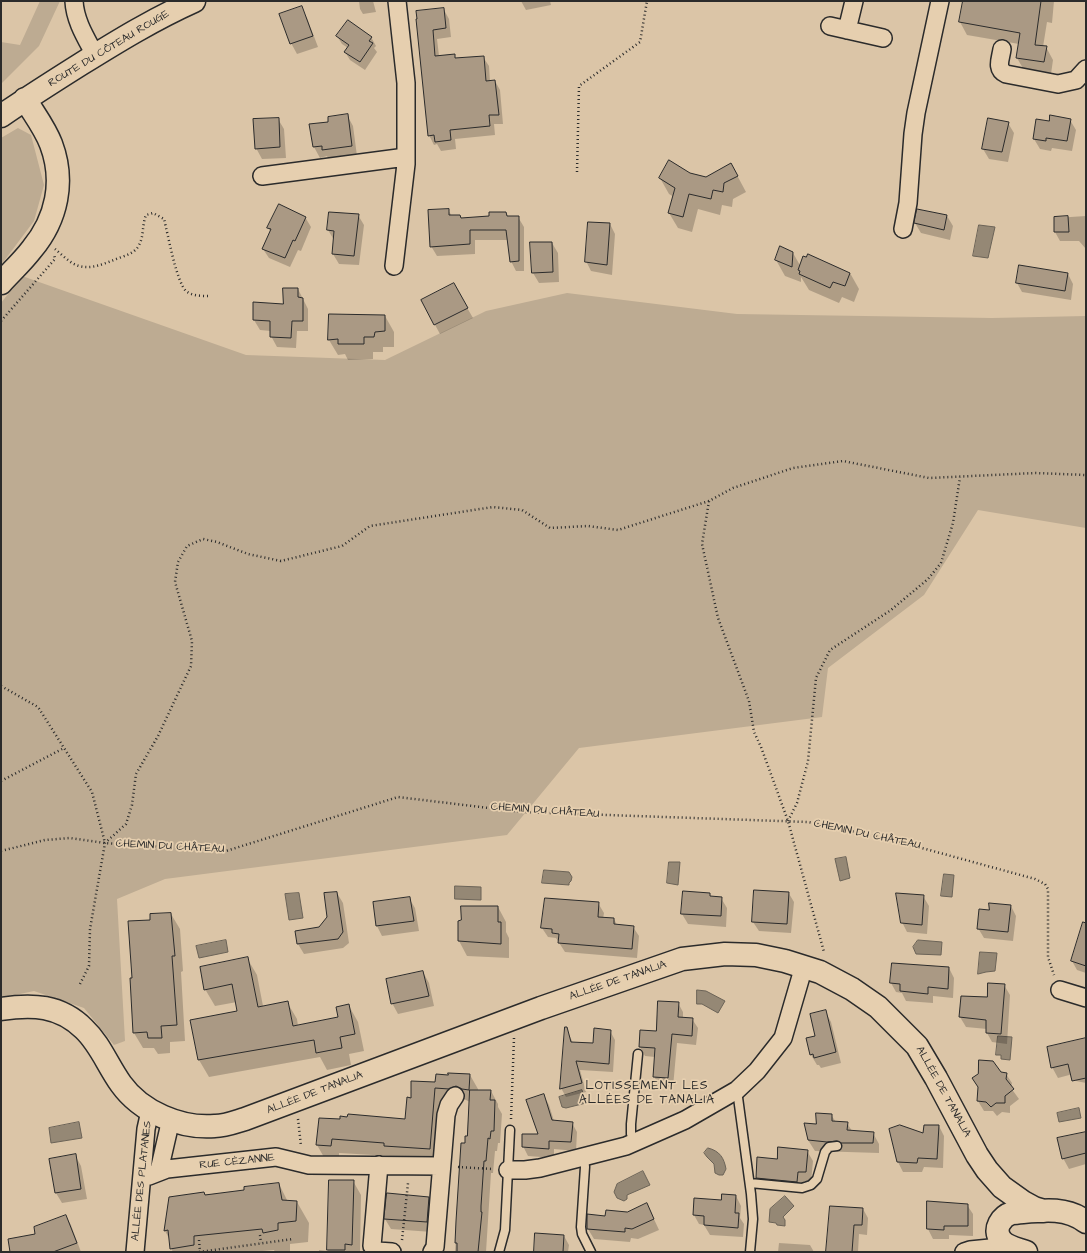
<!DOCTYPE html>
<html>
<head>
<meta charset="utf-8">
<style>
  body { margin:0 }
  #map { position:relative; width:1087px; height:1253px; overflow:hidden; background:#dbc5a7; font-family:"Architects Daughter",sans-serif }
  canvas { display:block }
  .frame { position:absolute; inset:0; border:2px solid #2b2b2b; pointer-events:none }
</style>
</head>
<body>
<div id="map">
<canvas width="1087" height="1253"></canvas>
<div class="frame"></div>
</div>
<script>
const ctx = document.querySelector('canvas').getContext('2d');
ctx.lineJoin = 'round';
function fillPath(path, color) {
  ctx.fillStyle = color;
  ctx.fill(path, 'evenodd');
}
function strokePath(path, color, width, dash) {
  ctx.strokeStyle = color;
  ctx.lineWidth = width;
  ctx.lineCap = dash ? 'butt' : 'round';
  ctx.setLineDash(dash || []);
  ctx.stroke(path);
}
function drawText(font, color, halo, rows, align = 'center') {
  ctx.font = font + ' "Architects Daughter",sans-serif';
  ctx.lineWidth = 3.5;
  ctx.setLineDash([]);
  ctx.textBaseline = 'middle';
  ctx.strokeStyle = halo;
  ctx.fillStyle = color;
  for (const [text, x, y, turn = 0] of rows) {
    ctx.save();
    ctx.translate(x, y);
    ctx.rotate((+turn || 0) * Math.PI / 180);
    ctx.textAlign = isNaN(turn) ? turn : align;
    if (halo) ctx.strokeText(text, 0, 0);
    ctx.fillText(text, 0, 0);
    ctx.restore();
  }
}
fillPath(new Path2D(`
  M40,1H60L39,46L1,84V42L20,45Z
  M18,128L31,135L44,185L34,221L1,265V138Z
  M22,276L246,355L385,360L486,311L567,293L737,314L992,318L1086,316V528L978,510L924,595L828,668L822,717L579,748L507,835L165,879L117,899L125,1041L114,1045L84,1008L34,991L1,998V303Z`), '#bdab92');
const water = new Path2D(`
  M979,225L995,227L988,258L973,256Z
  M846,857L850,878L840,881L835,859Z
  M669,862H680L678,885L667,883Z
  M544,870L569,872L572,877L571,881L569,883V885L542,883Z
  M944,874L954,875L952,897L941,896Z
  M455,886L481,887V900L455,899Z
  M299,893L303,918L289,920L285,894Z
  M226,940L228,952L199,958L196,946Z
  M918,940L942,942L941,955L916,954L913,947Z
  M980,952L997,953L995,971L986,972L978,974Z
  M697,990L706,991L725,1001L718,1013L702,1004H697Z
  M998,1036L1012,1037L1010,1060L1001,1059V1055H996Z
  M582,1090L586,1103L566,1108L562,1107L559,1097Z
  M1079,1108L1081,1118L1059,1122L1057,1113Z
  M79,1122L82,1138L51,1143L49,1128Z
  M708,1148C720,1151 724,1158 726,1169L723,1175H719L715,1173L714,1164L707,1157L704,1153Z
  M643,1171L650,1185L627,1195V1199L624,1201L617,1198L614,1192L617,1184Z
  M785,1196L794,1206L783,1217L785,1220V1226L777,1225L776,1223L769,1222L770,1209Z`);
fillPath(water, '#958875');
strokePath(water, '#6b6357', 1);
fillPath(new Path2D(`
  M359,1H373L376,12L363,14L360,9Z
  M521,1H550L551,5L526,10Z
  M964,1H1054L1052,23L1047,22L1043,47H1046L1053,60L1051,74L1024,70L1017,58L1019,44L967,35L960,22Z
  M301,8L307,18L318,47L297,54L291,43Z
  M444,10L449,19L451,37L437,39L439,56L454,55L456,59L483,57L489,66L490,82L495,81L500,90L503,124H494L495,135L455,139L456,149L441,151L437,144L434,145L429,135L417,20Z
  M337,36L371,37L376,46L374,48L377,52L365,70L350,60L345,52L348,48L342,44Z
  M347,115L353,126L357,156L329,160L327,156L320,158L314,147L310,125L329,123Z
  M278,119L284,129L286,158L262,159L256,148Z
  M1070,120L1076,130L1072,151L1052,148L1051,151L1040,149L1034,139L1050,122Z
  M1008,123L1014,133L1008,162L989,159L983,149Z
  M669,162L690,174L706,179L731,164L746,192L733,199L732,207L722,205L720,215L698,209L692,232L678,228L669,213L674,197L669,194L660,178Z
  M448,210L452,216H460L462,219L490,216L506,213L508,217H518L524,227V271H516L511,261L508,240H475V254L437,256L431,246Z
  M358,215L364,225L359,265L339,264L333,254L334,240L328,230Z
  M947,216L953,226L950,240L921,233L915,223Z
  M1086,216V249L1079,241H1060L1055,232V218Z
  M305,217L311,227L301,251L298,250L290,267L269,258L263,249L271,232L268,228Z
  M610,224L615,234L612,275L591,271L586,261Z
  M552,243L558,253L559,282L539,283L533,273Z
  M793,253L801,267L850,273L859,289L854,302L842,297L839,303L809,290L801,277V282L785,276L776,260Z
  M1068,274L1073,284L1071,300L1022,292L1017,283Z
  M454,285L473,318L440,334L422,301Z
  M298,289L308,309V331H297L296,348L277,347L271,336V331L260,330L254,320V304L284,305Z
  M385,316L394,332V347H383V352H373V359L348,360L345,354L338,355L329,340Z
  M788,892L794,902L791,933L759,931L753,922Z
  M337,893L343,903L349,943L343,948L304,954L298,944L296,932L319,928L328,917Z
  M709,894L711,897L721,898L727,908L726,927L688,924L682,914Z
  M923,896L929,906L927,934L907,932L902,922Z
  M409,898L415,908L419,931L382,936L377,926L374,903Z
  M598,903L604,913L603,919H614L617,925L633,927L639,936L637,958L565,952L556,938L548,937L542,928Z
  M1011,906L1016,916L1013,941L984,938L978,928L990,911Z
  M498,907L506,922V932L509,938V958L467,956L459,941V921Z
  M171,914L180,929L183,971L181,972L185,1041L170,1042V1053L158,1054L154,1048H143L134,1033V979L152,920Z
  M1086,947V973L1077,970L1072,961Z
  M247,958L257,975L263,1006L287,1002L297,1019L298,1026L339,1018L349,1006L358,1022L364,1051L349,1054L351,1065L327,1070L320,1057L209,1077L199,1060L239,1011L237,1002L215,1006L205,989Z
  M949,968L954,978L953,998L933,996V1003L906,1001L902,993L896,992L891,983Z
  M423,972L429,983L434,1006L398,1014L392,1003Z
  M1004,985L1010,995L1007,1044L992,1042L987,1033V1029L966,1027L960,1017Z
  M678,1003L683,1012V1018L692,1019L698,1028L696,1045L677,1043L673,1087L659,1086L654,1076L655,1057L645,1056L640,1047L641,1031L657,1033Z
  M825,1011L831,1022L841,1063L821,1068L819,1065H817L811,1055L807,1039L816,1037Z
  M566,1028L573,1043L594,1044L610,1031L615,1040L613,1072L580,1070L586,1092L566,1097L561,1088Z
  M1086,1040V1083L1076,1081L1073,1074L1058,1078L1052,1067Z
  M1000,1073L1006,1074L1012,1083L1011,1088L1019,1099L1010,1106V1113L1002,1112L997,1116L993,1111H984L978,1101Z
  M436,1075H470L478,1089V1091H491L498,1104V1107L502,1114L500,1143H498L497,1151H495L493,1173H491L486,1252H455L462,1144H466L468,1137L470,1102L464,1099L457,1102L438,1162L393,1159L391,1156L339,1153V1160L325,1159L317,1145L320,1119L406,1120L412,1099L436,1083Z
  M544,1096L549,1105L554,1121L572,1123L577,1132L576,1151L554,1149V1158L528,1156L523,1146L540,1135Z
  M831,1115L836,1122L847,1123L852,1131L873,1133L879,1144V1153L815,1151L808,1140L805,1124L817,1125Z
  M939,1126L944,1136L943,1168L924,1167L922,1172H903L898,1162L924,1134Z
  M1086,1133V1164L1069,1169L1063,1158Z
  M807,1151L813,1161L811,1182L804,1181L803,1192L763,1188L757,1178L778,1160Z
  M75,1155L81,1166L87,1199L62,1203L56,1193L50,1160Z
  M330,1181H353L361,1195L360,1252H319V1250L328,1251Z
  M279,1184L288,1202H297L309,1223L308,1242L290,1244V1251L285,1252H275L274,1250L252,1252H173L171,1248L170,1240L165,1231L170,1198L245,1191Z
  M736,1196L741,1206L740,1218L744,1224L743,1237L710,1235L704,1225L699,1224L694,1215Z
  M429,1198L434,1208L432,1232L391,1229L385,1219Z
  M647,1204L659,1230L638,1239L631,1238L630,1242L594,1239L588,1229L606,1217L627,1213Z
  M967,1205L973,1214V1236L949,1235V1239H933L928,1229Z
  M863,1209L868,1218L867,1235L859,1234L858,1252H829Z
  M66,1216L71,1225L81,1252H11Z
  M564,1236L569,1245L568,1252H535Z
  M779,1243L810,1245L814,1252H778Z`), '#0003');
const building = new Path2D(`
  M963,1H1041L1035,45L1047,46L1044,62L1016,58L1020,33L959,22Z
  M302,6L313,36L290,44L279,14Z
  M444,8L446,28L433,30L435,56L455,54V58L484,56L486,81L495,80L499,115H489L490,126L450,130L451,140L435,142L434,135L428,136L416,19H417L416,11Z
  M348,20L372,37L369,41L373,43L360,62L344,52L349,45L336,36Z
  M348,114L352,146L322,150V146L313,147L309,124L328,122V117Z
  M1050,115L1071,119L1067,141L1046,138V141L1033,139L1036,119L1049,121Z
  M279,118L280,147L255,149L253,119Z
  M988,118L1009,122L1002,152L982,149Z
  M669,160L690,173L706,177L731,163L738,176L724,183L723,192L713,190L711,199L689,194L683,217L668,213L675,188L659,178Z
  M279,204L306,217L295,241L293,240L285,258L262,249L271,229L267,228Z
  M449,209V215H460L461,218L489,216V212H506L507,216H519V261L510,262L506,230H470V244L430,247L428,210Z
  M917,209L947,215L944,230L914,223Z
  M329,212L359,214L354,256L332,254L334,231L327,230Z
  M1068,216L1069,232H1054V217Z
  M588,222L610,223L607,265L585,262Z
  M530,242H552L553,272L532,273Z
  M780,246L793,252L792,267L775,260Z
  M808,254L850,273L845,286L833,282L830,288L799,274L800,271L798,270L803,256L806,257Z
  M1019,265L1068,273L1065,291L1016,283Z
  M454,283L468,308L434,325L421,300Z
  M283,288H298V297L303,298V321H292L291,338L270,337V321L253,320V302L283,304Z
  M329,314L385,315V331L375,332L374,337H364V344H338V339L328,340Z
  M754,890L789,892L787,924L752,922Z
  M683,891L710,893V896L722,897L721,916L681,914Z
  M337,892L343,932L338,939L297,944L295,931L319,927L327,917L324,893Z
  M896,893L924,895L922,925L901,923Z
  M410,897L414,921L376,926L373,902Z
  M545,898L599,902L598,917L614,918V924L634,926L632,949L558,943L559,934L552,933V929L541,928Z
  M989,903L1011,905L1008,932L977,929L979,909L989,910Z
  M461,906H498V922H501V944L458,941V921L461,920Z
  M171,913L175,956H172L177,1025L161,1026L162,1038H148L147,1032L133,1033L130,978H132L128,921L150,920V914Z
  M1083,922L1086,923V966L1071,961Z
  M248,957L258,1007L288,1001L293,1026L338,1017L336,1007L349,1004L355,1034L340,1037L342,1048L316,1053L314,1040L198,1060L190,1020L237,1011L232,984L204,990L200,967Z
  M892,963L949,967L948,989L928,987V994L900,991V984L890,983Z
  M423,971L429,996L391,1004L386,979Z
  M988,983L1005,984L1001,1034L986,1033V1020L959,1017L961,996L987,997Z
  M658,1001L679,1002L678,1017L693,1018L692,1036L672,1034L668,1078L653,1077L655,1048L639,1047L640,1030L656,1031Z
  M826,1010L836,1052L814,1058L813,1054L810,1055L806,1038L815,1036L810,1014Z
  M565,1027H567L571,1042L593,1043L594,1028L611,1030L609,1064L576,1061L582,1083L560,1089Z
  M1086,1038V1078L1072,1081L1068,1064L1051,1068L1047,1047Z
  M979,1060L993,1061L1001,1072L1007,1073L1006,1079L1014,1089L1005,1096V1103H996L991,1107L986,1102L977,1101L978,1087L972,1078L978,1074Z
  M448,1073L470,1074L469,1090L462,1089L456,1086L449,1089L435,1088L430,1149L384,1146V1143L332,1139L331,1146L316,1145L319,1118L340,1119V1116L347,1117L348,1114L405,1119L407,1097L411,1098V1081L435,1082L436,1074L448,1075Z
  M470,1090H491L490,1100H495L494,1131H491L490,1139L488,1138L486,1161H484L481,1206V1212H482L478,1252H457V1243H455L456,1221L461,1143H465V1136H467Z
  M544,1094L552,1120L573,1122L571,1142L549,1141V1149L522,1147V1134H538L526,1100Z
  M816,1113L832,1114V1121L848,1122L847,1130L874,1132L873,1143H841L837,1141L827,1142L808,1140L804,1123L816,1124Z
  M900,1125L923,1133L924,1125H939L937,1159L918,1158L917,1163L897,1162L889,1129Z
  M1086,1132V1153L1062,1159L1057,1138Z
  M778,1147L808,1150L806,1172H798L797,1182L756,1178L757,1157L777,1159Z
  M76,1154L81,1189L55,1193L49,1159Z
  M329,1180H354L352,1245L345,1244V1250H327Z
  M279,1183L282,1200L297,1201L296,1221L278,1223V1230L263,1233L262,1229L194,1236V1245L170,1249L168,1230L164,1231L169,1197L204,1192L205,1195L244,1190V1187Z
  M387,1193L429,1197L427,1222L384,1219Z
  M722,1194L736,1195L735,1213H739L738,1228L704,1225V1216L693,1215L694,1198L721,1200Z
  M927,1201L968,1204V1226H944V1230L927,1229Z
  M647,1203L654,1219L632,1229L625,1228V1232L587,1229V1214L605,1216L606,1210L627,1212Z
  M830,1206L863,1208L862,1225H854L852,1252H826Z
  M66,1215L77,1243L53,1252H10L8,1239L35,1234L34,1227Z
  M535,1233L564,1235L563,1252H534Z`);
fillPath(building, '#aa9984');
strokePath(building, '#2b2b2b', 1);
const lane = new Path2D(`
  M737,1090L751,1194L753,1219L750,1252
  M635,1143L631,1134V1124L638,1054
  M584,1157L585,1167L581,1227L582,1234L591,1252
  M750,1183L802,1188L811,1185L817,1179L825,1152L829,1147L837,1146
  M499,1252L505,1230L510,1130`);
const street = new Path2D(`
  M74,1C75,21 86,38 95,55
  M830,26L883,38
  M847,30L854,1
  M1002,49C1001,58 995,69 1006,74L1058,84L1076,80L1086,69
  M262,176L406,157
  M903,229L908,203L913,134L916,113L940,1
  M394,266L406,164V83L397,1
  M1060,990L1086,998
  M379,1165L372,1246L377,1251L392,1252
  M508,1170H525L540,1168L626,1146L685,1120L737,1090L757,1071L783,1038L804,966
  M159,1171L171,1119
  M142,1176H149L167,1169L276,1157L309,1165L441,1166
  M135,1252L146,1129L150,1111
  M432,1252L435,1247L446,1115L449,1105L455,1096
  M964,1252L970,1250L1010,1246`);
const secondary = new Path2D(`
  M1,116C27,98 54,81 81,64C118,41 154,19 194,1
  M1,283C11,272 23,261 32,249C57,219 65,181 51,144C45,128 34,114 25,99
  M1,1009C32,1004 60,1005 84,1029C100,1044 108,1066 121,1084C141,1112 181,1129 215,1126C225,1126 235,1122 245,1119L541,1008L682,959L725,954L756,955L785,961L820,972L852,989L878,1007L917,1046L936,1078L977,1155L987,1170L1002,1187L1023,1202L1034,1208L1044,1211
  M1026,1252C1018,1249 1006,1247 1001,1240C992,1229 1002,1216 1012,1213C1037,1211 1065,1205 1086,1222`);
strokePath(lane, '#2b2b2b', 11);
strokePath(street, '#2b2b2b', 20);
strokePath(secondary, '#2b2b2b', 25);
strokePath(new Path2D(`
  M577,172L579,86L640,42L647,1
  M55,249C60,253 66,259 72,263C88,272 103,264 119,258C127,255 135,253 139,245C144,236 142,225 146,215L153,213L164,219C168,234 176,281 186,291C192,296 202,296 210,296
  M1,321L55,259L54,254
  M709,501L702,544L718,618L749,701L754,732L761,747L788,821L824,952
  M1,686L38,707L92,792L105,843
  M1,781L64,748
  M788,821L797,803L808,761L816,678L830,650L891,610L928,579L941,563L953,523L960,477
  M1,851L45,840L70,838L105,843L226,851L398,797L522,812L808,822L889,839L1035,879L1045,884L1048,889V957L1054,975
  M80,984L89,966L90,929L105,843L126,824L132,805L136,774L158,736L191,666L192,641L175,582L178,562L187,546L203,539L217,542L248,554L281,561L342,546L370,526L493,507L522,510L550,528L588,526L618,530L709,501L733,488L793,468L843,461L929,478L1036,473L1086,475
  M298,1119L301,1146
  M511,1119L514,1038
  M458,1167L493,1169
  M260,1235L261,1243
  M199,1240L200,1252
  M402,1240L408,1183
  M199,1252L293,1239`), '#2b2b2b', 2.5, [1, 3]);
strokePath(lane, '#e6cfaf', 8);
strokePath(street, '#e6cfaf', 17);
strokePath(secondary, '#e6cfaf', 22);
drawText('11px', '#2b2b2b', '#e6cfaf', [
  ["ROUTE DU CÔTEAU ROUGE",109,49,-31],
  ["CHEMIN DU CHÂTEAU",545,811,4],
  ["CHEMIN DU CHÂTEAU",867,835,12],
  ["CHEMIN DU CHÂTEAU",170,847,3],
  ["ALLÉE DE TANALIA",618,981,-19],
  ["ALLÉE DE TANALIA",943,1092,61],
  ["ALLÉE DE TANALIA",315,1093,-21],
  ["RUE CÉZANNE",237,1162,-6],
  ["ALLÉE DES PLATANES",142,1181,-84]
]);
ctx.letterSpacing = '1px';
drawText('12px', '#2b2b2b', '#e6cfaf', [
  ["LOTISSEMENT LES",647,1086],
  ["ALLÉES DE TANALIA",647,1100]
]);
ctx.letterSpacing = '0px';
</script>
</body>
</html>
